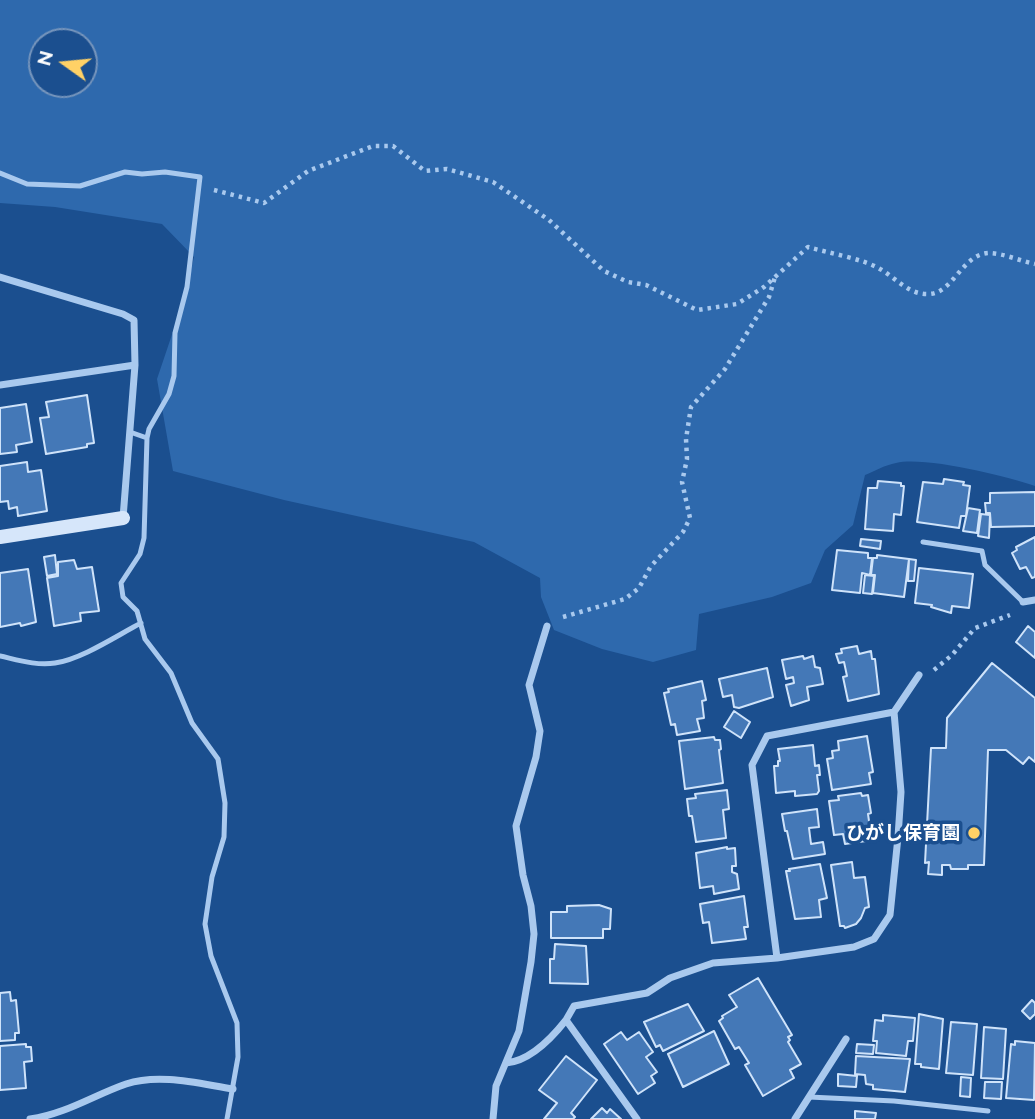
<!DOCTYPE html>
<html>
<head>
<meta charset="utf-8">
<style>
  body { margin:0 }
  #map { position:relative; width:1035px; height:1119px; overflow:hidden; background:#1b4f8f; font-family:Raleway,sans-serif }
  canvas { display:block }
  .north { position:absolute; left:28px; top:28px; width:70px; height:70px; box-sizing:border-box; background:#1b4f8f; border:2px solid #7695bc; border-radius:50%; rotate:285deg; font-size:19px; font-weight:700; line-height:28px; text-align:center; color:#fff }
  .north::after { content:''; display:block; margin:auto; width:24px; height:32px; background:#ffd166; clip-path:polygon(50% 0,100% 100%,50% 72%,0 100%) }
</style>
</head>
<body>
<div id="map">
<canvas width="1035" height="1119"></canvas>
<div class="north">N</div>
</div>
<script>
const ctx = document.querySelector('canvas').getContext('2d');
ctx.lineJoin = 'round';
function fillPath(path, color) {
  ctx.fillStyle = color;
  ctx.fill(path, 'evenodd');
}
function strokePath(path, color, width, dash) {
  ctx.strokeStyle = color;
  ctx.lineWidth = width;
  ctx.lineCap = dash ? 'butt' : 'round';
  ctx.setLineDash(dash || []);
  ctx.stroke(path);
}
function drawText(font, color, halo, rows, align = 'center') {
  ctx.font = font + ' Raleway,"Noto Sans JP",sans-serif';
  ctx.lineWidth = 7;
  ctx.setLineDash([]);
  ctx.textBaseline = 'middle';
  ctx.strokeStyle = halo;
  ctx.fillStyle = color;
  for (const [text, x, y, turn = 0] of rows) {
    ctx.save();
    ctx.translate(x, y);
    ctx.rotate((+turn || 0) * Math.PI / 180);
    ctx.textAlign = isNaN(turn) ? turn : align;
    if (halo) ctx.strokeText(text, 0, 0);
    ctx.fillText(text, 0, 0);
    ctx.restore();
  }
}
fillPath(new Path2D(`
  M0,0H1035V486C1006,476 924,456 896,463C885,465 875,471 865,475L853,525L825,550L811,583L772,597L699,614L696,650L653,662L602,649L554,630L541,597L540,578L474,542L284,500L173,471L157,379L186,293L194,257L162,224L55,207L0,203ZM42,42H84V84H42Z`), '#2e69ad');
const building = new Path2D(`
  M87,395L94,443L87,444V447L46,454L40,418L49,417L46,402Z
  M26,404L32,442L16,445L17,452L0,454V408Z
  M27,462L28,472L41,470L47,511L18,516L17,507L9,509L8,501L0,502V466Z
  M944,479L964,482L963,485L970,486L966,516H961L959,528L917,522L923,482L943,484Z
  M878,481L901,483V486H904L901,515L894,514L893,531L865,529L868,488H877Z
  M1035,492V526L991,527L990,513H986L985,503H990V493Z
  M968,508L980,510L977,533L963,531Z
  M981,514L990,515L989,538L978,536Z
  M1035,537V577L1032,578L1026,567L1020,569L1012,553L1017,550L1016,547Z
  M861,539L881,541L880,549L860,546Z
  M837,550L868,553V558H872L870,575L862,573L860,593L832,590Z
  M55,555L57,574L47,576L44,557Z
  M877,555L909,559L904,597L873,593L875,575H871L873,558H877Z
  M909,559L916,560L914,581H908Z
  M74,560L77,569L92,567L99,611L80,613L81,621L54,626L47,578L58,576V562Z
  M919,568L973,574L969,608L952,606L951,613L931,607L932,605L915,603Z
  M28,569L36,622L21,626L20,623L0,627V573Z
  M865,575L874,576L872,594L863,593Z
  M1028,626L1035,632V658L1016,642Z
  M857,646L859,654L871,651L872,659H875L879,694L848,701L843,677L847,676L844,662L839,663L836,654L842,653L841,649Z
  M803,656L804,659L813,656L815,667L820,668L823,684L807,687L809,700L791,706L786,685L794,683L793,677L786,679L782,660Z
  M992,663L1035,698V762L1029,757L1023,764L1006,750H988L984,865H968V869H951L950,865H942V875L928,874L929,862L925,863L931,748H946L947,718Z
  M767,668L773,697L739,708L734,707L732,695L723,697L719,679Z
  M702,681L706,700L702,701L704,718L697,719L700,731L677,735L675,724L671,725L664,693L669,692L668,689Z
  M734,711L750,722L741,738L724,727Z
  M867,736L873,772L869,773L871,784L832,790L827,759L833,758L832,751L839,750L838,741Z
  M714,737L715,740H720L721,749L719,750L723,783L685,789L679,741Z
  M813,745L815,766L819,765L820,775H817L819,791L817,794L795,796V791L776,793L774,766H778V761H780L778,749Z
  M727,790L729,809L723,810L726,838L696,842L692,816H689L687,799L696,798L695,794Z
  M861,793L862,796L868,795L871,813L868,814L870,828L864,829L866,841L845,844L843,834L834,835L829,801L839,800L838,796Z
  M817,809L819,827L809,828L811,844L823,842L825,854L793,859L787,831H785L782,814Z
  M727,847V849L735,848L736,866H732V872L737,874L739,889L714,894L713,886L700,888L696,853Z
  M852,862L854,878L865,877L869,907L865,908L861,918L856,924L845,928L844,926H840L831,865Z
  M820,864L827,898L819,900L821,917L795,919L786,871H790L789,869Z
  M744,896L748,927H744L746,939L712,943L709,922L703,923L700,904Z
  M599,905L611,909L610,929H603V938H551V912H567V906Z
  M555,944L586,946L588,984L550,983V959H554Z
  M758,978L792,1035L788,1037L790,1040L788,1042L801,1064L790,1070L794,1078L763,1096L745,1065L749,1063L739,1047L735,1049L719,1021L723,1018L722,1016L737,1007L729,995Z
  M10,992L11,1001L16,1000L19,1033H15V1040L0,1041V993Z
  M1032,1000L1035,1003V1014L1030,1019L1022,1011Z
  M688,1004L704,1031L663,1051L660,1045L656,1047L644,1022Z
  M919,1014L943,1019L939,1069L921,1067V1064H915Z
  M883,1015L915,1018L913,1041H908L906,1056L876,1053L877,1041H873L875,1020L883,1021Z
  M951,1022L977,1024L973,1075L946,1073Z
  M984,1027L1006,1029L1003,1079L981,1078Z
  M714,1031L729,1064L683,1087L668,1054Z
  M621,1032L627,1040L639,1032L653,1052L646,1057L657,1072L651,1076L655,1083L638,1094L604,1044Z
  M1015,1041L1035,1043L1034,1100L1006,1098L1011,1044L1015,1045Z
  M26,1044V1047H31L32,1061L24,1062L26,1088L0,1090V1046Z
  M857,1044L874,1045L873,1054L856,1053Z
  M566,1056L597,1080L571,1113L575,1117L573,1119H544L557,1103L539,1090Z
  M856,1056L910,1059L905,1092L873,1089V1085L866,1084L865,1075L855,1074Z
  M838,1074L857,1076L856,1087L838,1086Z
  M961,1077L971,1078L970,1097L960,1096Z
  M985,1082H1002L1001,1099L984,1098Z
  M602,1108L607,1113L610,1109L621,1119H591Z
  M855,1111L876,1113L875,1119H855Z`);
fillPath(building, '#4478b7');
strokePath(building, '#cfe3fa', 2);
strokePath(new Path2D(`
  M214,190L264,203L308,171L373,146H393L425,171L447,169L493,182L549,220L604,271L628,282L646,285L697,310L737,304L764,287L808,247C828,253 864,259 880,269C896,278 908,294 927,294C953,295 961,255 988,253C1003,253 1020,261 1035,264
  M563,617L625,599L639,588L651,566L683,532L690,518L682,482L687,459L686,439L691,407L725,369L769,297L775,277
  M934,670L952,655L975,628L1010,615`), '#a9c9ee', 4.5, [3.5, 5]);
strokePath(new Path2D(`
  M0,173L27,184L80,186L125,172L142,174L165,172L200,177L187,287L175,333L174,376L169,394L149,429L147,438
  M130,432L147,438L144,538L140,554L121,583L123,597L137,611L145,639L171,673L192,723L218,759L225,803L224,837L212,877L205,924L211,956L237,1023L238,1057L227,1119
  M923,542L982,551L985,565L1023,602
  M0,656C18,660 37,666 55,663C82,659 116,636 141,623
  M809,1097L894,1101L988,1111`), '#a9c9ee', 5);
strokePath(new Path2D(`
  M0,277L123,314L134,320L135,365L123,518
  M0,385L135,365
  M1023,602L1035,600
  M777,958L752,765L767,736L894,712
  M566,1020L574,1006L647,993L670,978L713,963L777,958L854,947L874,939L890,915L898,837L901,792L894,712L919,675
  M506,1063C530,1061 551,1039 566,1020L637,1119
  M30,1119C66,1114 94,1095 126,1084C160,1073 200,1084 233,1089
  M493,1119L496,1086L519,1031L531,962L534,934L531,906L523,875L516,826L536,757L540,731L529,685L547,626
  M795,1119L846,1039`), '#a9c9ee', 7);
strokePath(new Path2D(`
  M0,537L123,518`), '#d6e6fa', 14);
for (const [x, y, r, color] of [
  [974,833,7,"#ffd166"]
]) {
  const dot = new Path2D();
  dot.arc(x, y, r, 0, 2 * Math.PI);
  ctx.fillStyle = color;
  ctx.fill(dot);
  strokePath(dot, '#1b4f8f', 2.5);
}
drawText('bold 19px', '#fff', '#1b4f8f', [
  ["ひがし保育園",960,833]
], 'right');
</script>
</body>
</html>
